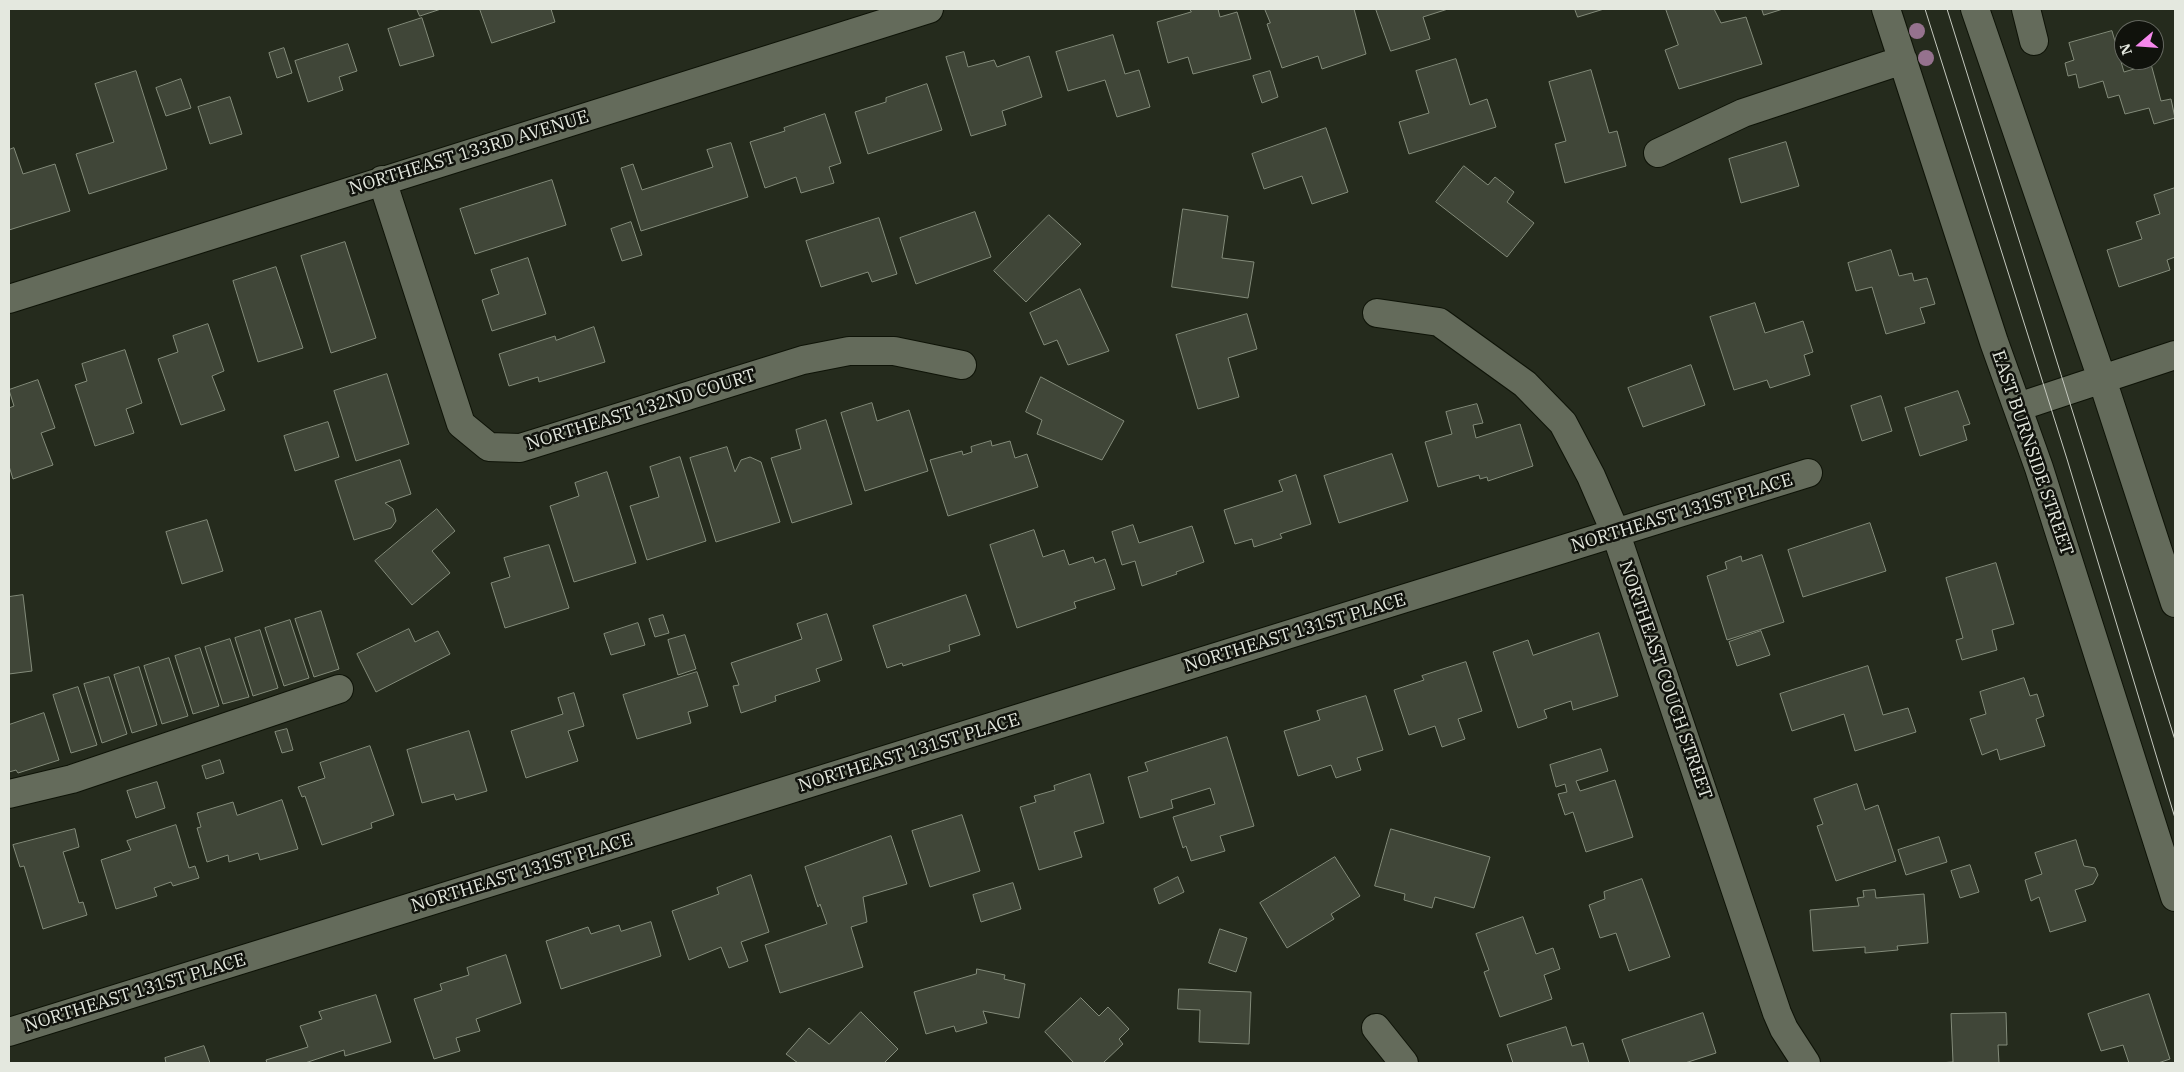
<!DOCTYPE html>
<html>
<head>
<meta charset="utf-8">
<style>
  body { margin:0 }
  #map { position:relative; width:2184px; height:1072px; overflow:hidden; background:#252b1d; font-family:"IBM Plex Serif",serif }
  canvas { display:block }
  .frame { position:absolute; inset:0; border:10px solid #e4e8df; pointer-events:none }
  .north { position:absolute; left:2114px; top:20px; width:50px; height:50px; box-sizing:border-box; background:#10120c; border:1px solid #656860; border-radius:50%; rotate:252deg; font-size:14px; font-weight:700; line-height:20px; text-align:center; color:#e4e8df }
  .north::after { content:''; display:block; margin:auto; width:18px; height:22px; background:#f688ed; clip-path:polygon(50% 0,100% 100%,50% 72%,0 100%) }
</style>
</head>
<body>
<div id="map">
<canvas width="2184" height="1072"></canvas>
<div class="frame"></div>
<div class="north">N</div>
</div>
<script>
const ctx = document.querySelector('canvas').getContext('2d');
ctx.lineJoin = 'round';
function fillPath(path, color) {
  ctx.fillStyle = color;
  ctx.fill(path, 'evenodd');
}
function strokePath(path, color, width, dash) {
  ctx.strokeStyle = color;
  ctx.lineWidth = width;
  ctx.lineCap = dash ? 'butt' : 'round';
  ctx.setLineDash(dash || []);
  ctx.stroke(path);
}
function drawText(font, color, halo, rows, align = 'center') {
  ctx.font = font + ' "IBM Plex Serif",serif';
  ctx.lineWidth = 5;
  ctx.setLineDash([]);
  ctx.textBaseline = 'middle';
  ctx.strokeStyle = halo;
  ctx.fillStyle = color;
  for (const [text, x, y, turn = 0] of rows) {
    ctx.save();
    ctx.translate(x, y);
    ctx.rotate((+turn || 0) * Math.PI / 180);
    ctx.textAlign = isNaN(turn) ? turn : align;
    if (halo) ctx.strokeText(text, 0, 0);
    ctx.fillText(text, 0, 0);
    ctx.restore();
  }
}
const building = new Path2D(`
  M417,9H441L420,16Z
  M480,9H551L555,22L492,43Z
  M1190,9H1218L1220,17L1237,12L1251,59L1193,74L1188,57L1168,63L1157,22L1191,12Z
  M1265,9H1354L1366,54L1322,69L1318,56L1282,68L1267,24L1270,23Z
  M1376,9H1448L1423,17L1430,39L1391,51Z
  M1575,9H1604L1578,17Z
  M1666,9H1714L1721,23L1746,17L1762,64L1679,89L1665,50L1678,45Z
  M1762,9H1783L1764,15Z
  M422,18L434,56L400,66L388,29Z
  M2112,31L2124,72L2151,64L2161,101L2171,99L2175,118L2154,124L2149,108L2125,114L2119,95L2108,98L2103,81L2079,88L2076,74L2068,76L2065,63L2074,60L2069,43Z
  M1113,35L1125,74L1139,70L1150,107L1117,117L1105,80L1068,91L1056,52Z
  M348,44L357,71L339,77L343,90L308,102L295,61Z
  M284,48L292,73L277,78L269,53Z
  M964,52L968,67L994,60L997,67L1029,56L1042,97L1002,111L1006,125L971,136L946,57Z
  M1456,59L1470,105L1487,99L1496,127L1409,154L1399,122L1429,113L1416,71Z
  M1591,70L1609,133L1617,131L1626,166L1565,183L1555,144L1566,141L1549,82Z
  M136,71L167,169L89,194L76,154L114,142L95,84Z
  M1270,71L1278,97L1262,103L1253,76Z
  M181,79L191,108L166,116L156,88Z
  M927,84L942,130L868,154L855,112L886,102V98Z
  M230,97L242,134L210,144L198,107Z
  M825,114L841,163L829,167L834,183L801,193L796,177L765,188L750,142L785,131L784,128Z
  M1326,128L1348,192L1312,204L1302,176L1264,189L1252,154Z
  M1786,142L1799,186L1741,203L1729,159Z
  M731,143L748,197L641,231L621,168L633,164L642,190L713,167L707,150Z
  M14,148L23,174L55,164L70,211L9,230V150Z
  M1464,166L1488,185L1495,177L1514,192L1507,202L1534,223L1507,257L1436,202Z
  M552,180L566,225L475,254L460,209Z
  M2175,188V257L2167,260L2170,270L2119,287L2107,250L2142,239L2136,222L2160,214L2154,195Z
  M1183,209L1228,216L1222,258L1254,262L1248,298L1172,287Z
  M975,212L991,257L916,284L900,238Z
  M1049,215L1081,244L1026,302L994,271Z
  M879,218L897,274L872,282L868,272L821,287L806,241Z
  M631,222L642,255L622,261L611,229Z
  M345,242L376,338L331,353L301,256Z
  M1891,250L1899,276L1912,273L1914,281L1927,278L1935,304L1920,308L1925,323L1886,334L1872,287L1856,291L1848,263Z
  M528,258L546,314L492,331L482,300L499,294L491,270Z
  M276,267L303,348L258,362L233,281Z
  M1080,289L1109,351L1068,365L1057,340L1044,345L1030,313Z
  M1755,303L1765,333L1803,321L1813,352L1804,355L1810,375L1770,388L1767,380L1734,390L1710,317Z
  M1247,314L1257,349L1228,358L1239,397L1198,409L1176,335Z
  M208,324L224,371L212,376L225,410L181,425L158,359L178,352L173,336Z
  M594,327L605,362L539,382L538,377L509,386L499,354L555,336L556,340Z
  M125,350L142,403L126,409L134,433L95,446L75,385L87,381L82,364Z
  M1691,365L1705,405L1643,427L1628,388Z
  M387,374L409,444L356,461L334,391Z
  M1041,377L1124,421L1102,460L1037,434L1042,420L1026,412Z
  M38,380L55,428L41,433L53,465L13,479L9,466V408L14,406L9,390Z
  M1958,391L1970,424L1963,426L1967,440L1920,456L1905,408Z
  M1881,396L1892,431L1862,441L1851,406Z
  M872,403L877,421L909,410L928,471L865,491L841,413Z
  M1477,404L1483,423L1473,425L1476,438L1520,424L1533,466L1488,481L1487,477L1480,479L1479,475L1438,487L1425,442L1452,434L1446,412Z
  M826,420L852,504L792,523L771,458L801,449L796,430Z
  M328,422L339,457L295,471L284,436Z
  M991,441L992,446L1010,441L1015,458L1027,454L1038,487L948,516L930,460L962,451L963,455L972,452L971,447Z
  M727,447L735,472L741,460L750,457L761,462L780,522L716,542L690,458Z
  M1392,454L1408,501L1339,523L1324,476Z
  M680,457L706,541L647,560L630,506L659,497L650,467Z
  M400,460L411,494L385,503L393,509L396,521L391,528L354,540L335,481Z
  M607,472L636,563L574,582L550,506L579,496L575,483Z
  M1296,475L1311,524L1280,534L1282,538L1254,547L1252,539L1235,544L1224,510L1283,491L1279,481Z
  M437,509L455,531L432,551L450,573L412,605L375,561Z
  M207,520L223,571L182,584L166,532Z
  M1870,523L1886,571L1803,597L1788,550Z
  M1133,525L1139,543L1192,526L1204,562L1176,572L1177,574L1142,586L1135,561L1122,565L1112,532Z
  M1034,530L1043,557L1064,550L1069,565L1093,557L1095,563L1105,559L1115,589L1074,602L1076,608L1017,628L990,545Z
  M549,545L569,608L505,628L491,583L510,577L504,558Z
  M1762,555L1784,622L1727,640L1707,576L1727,569L1725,562L1741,556L1742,561Z
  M1996,563L2014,624L1992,630L1997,650L1962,660L1956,640L1963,638L1946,578Z
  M23,595L32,671L9,674V597Z
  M966,595L980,635L949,645L950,651L903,666L902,663L887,668L873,626Z
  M321,611L339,669L314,677L295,619Z
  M827,614L842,660L816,669L820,681L775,696L776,701L741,713L733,686L739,685L731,663L802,639L797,624Z
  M663,615L669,633L655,637L649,619Z
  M290,620L309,678L284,686L265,628Z
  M638,623L645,645L611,655L604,634Z
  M409,629L415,642L438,631L450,654L376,692L357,654Z
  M260,630L278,688L253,696L235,638Z
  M1761,631L1770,655L1737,666L1729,642Z
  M1599,633L1618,696L1573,710L1571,701L1544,710L1547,718L1518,728L1493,652L1528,640L1533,655Z
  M685,635L696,669L678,675L668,640Z
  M230,639L249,697L223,704L205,647Z
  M200,648L219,706L193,714L175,656Z
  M169,658L188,716L162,724L144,666Z
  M1466,662L1482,711L1458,719L1465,739L1442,747L1435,726L1409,735L1394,690L1424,680L1422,676Z
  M1868,666L1883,715L1908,708L1916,732L1855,751L1844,714L1792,731L1780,694Z
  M139,667L157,725L132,733L114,675Z
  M697,672L708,706L688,712L691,723L637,739L623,695Z
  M109,677L127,734L102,743L84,684Z
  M2024,678L2030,696L2037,694L2044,716L2036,719L2045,746L2000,760L1997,749L1982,755L1970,719L1986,714L1980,692Z
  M78,687L97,745L71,753L53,695Z
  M574,693L584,726L568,731L578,761L526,778L511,731L563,714L558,698Z
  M1366,696L1383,750L1357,758L1361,770L1336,778L1331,765L1298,776L1284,731L1320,720L1317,711Z
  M44,713L59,760L18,773L16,770L9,772V725Z
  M287,729L293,750L282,753L275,732Z
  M469,731L487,791L456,800L454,794L422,803L407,750Z
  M1227,737L1254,826L1220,836L1225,851L1191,861L1186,846L1183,848L1173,817L1215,804L1210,788L1171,800L1173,808L1140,818L1128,777L1148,771L1145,763Z
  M370,746L394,815L371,823L372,828L322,845L305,796L302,797L298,787L325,778L320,763Z
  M1601,749L1608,771L1576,781L1580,791L1615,780L1633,837L1586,852L1573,812L1565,815L1558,794L1567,792L1565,784L1556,787L1550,765Z
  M220,760L224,773L206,779L202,766Z
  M1090,774L1104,823L1074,832L1082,857L1039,870L1020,807L1036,802L1034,796L1055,790L1054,786Z
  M157,782L165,808L136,818L127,791Z
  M1857,784L1865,810L1878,805L1896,861L1836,881L1817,826L1823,824L1814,799Z
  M282,800L298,849L260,860L258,853L229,862L228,855L207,862L197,828L201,827L197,813L233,802L237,815Z
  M962,815L980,871L930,887L912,831Z
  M176,825L189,868L195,866L199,878L173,886L171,882L154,888L157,896L116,909L101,860L131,850L127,841Z
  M75,829L79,847L63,852L79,903L83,902L87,915L43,929L24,866L20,867L13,845Z
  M1391,829L1490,857L1474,908L1435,897L1432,908L1404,900L1405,894L1375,886Z
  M891,836L907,884L863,897L867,922L851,927L863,967L780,993L765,945L827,924L820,904L818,907L805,867Z
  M1939,837L1947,862L1906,875L1898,850Z
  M2076,840L2084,866L2095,868L2098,875L2093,884L2075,890L2086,921L2050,932L2039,897L2031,901L2025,880L2042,874L2035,853Z
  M1335,857L1360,896L1331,914L1334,919L1287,948L1260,903Z
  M1970,865L1979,892L1960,898L1951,871Z
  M751,875L769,932L741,942L748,961L729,968L721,947L689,960L672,911L719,894L717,888Z
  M1178,877L1184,892L1159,904L1154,889Z
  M1642,879L1670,957L1629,971L1616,933L1600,938L1589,905L1605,899L1604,892Z
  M1013,883L1021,909L981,922L973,895Z
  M1875,890L1876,898L1924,894L1928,943L1897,946L1898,950L1865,953V947L1813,951L1810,910L1859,906L1857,898L1864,897L1863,891Z
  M1523,917L1536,954L1553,948L1560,969L1544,975L1552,999L1500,1017L1484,972L1489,970L1476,934Z
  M651,922L661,956L561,989L546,941L588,927L591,934L619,925L621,931Z
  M1220,929L1247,938L1236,972L1209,963Z
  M506,955L521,1003L476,1019L480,1031L456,1038L460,1051L434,1059L414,999L442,990L440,984L469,975L467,968Z
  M977,969L1005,975L1004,979L1025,984L1019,1018L983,1011L987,1023L956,1032L954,1026L926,1034L914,992L976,974Z
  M1179,989L1251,992L1249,1044L1199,1042L1200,1010L1178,1009Z
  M2149,994L2170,1059L2158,1063H2129L2123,1045L2101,1051L2088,1014Z
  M376,995L391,1042L345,1056L344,1050L305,1063H267L266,1060L308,1047L300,1026L322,1019L319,1012Z
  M1081,998L1099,1016L1108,1007L1129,1029L1119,1039L1123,1044L1103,1063H1074L1045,1032Z
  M861,1012L898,1049L884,1063H798L786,1054L809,1028L829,1044Z
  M1703,1013L1716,1053L1685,1063H1630L1622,1040Z
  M2006,1013L2007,1045H1998L1999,1063H1939L1953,1062L1951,1014Z
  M1566,1027L1572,1046L1583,1043L1589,1063H1513L1507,1045Z
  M204,1046L210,1063H166L165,1058Z`);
fillPath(building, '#404638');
strokePath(building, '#838b7a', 1);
const minor = new Path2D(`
  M1886,9L1994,342L2039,468L2175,897
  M1975,9L2102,379L2175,603
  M2026,9L2034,41
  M1658,153L1743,113L1903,60
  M382,180L461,424L489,447L520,448L803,360L849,351H894L962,365
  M9,299L929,9
  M1377,313L1439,322L1525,384L1563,423L1591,476L1616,534L1777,1013L1784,1029L1806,1063
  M2018,407L2175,355
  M9,794L72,779L339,689
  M1376,1028L1404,1063
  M9,1032L1808,473`);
strokePath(minor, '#0e1307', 30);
strokePath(minor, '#646b5b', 28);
strokePath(new Path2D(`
  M1925,9L2067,459L2175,818
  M1947,9L2175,740`), '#c5c9bf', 1);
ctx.fillStyle = '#95728e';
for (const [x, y] of [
  [1917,31],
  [1926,58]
]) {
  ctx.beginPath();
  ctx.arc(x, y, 8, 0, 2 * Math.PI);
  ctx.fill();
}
drawText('18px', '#e4e8df', '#10120c', [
  ["NORTHEAST 133RD AVENUE",469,153,-17],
  ["NORTHEAST 132ND COURT",641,410,-17],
  ["EAST BURNSIDE STREET",2032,453,71],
  ["NORTHEAST 131ST PLACE",1682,513,-17],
  ["NORTHEAST 131ST PLACE",1295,633,-17],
  ["NORTHEAST COUCH STREET",1665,680,71],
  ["NORTHEAST 131ST PLACE",909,753,-17],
  ["NORTHEAST 131ST PLACE",522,873,-17],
  ["NORTHEAST 131ST PLACE",135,993,-17]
]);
</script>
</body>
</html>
